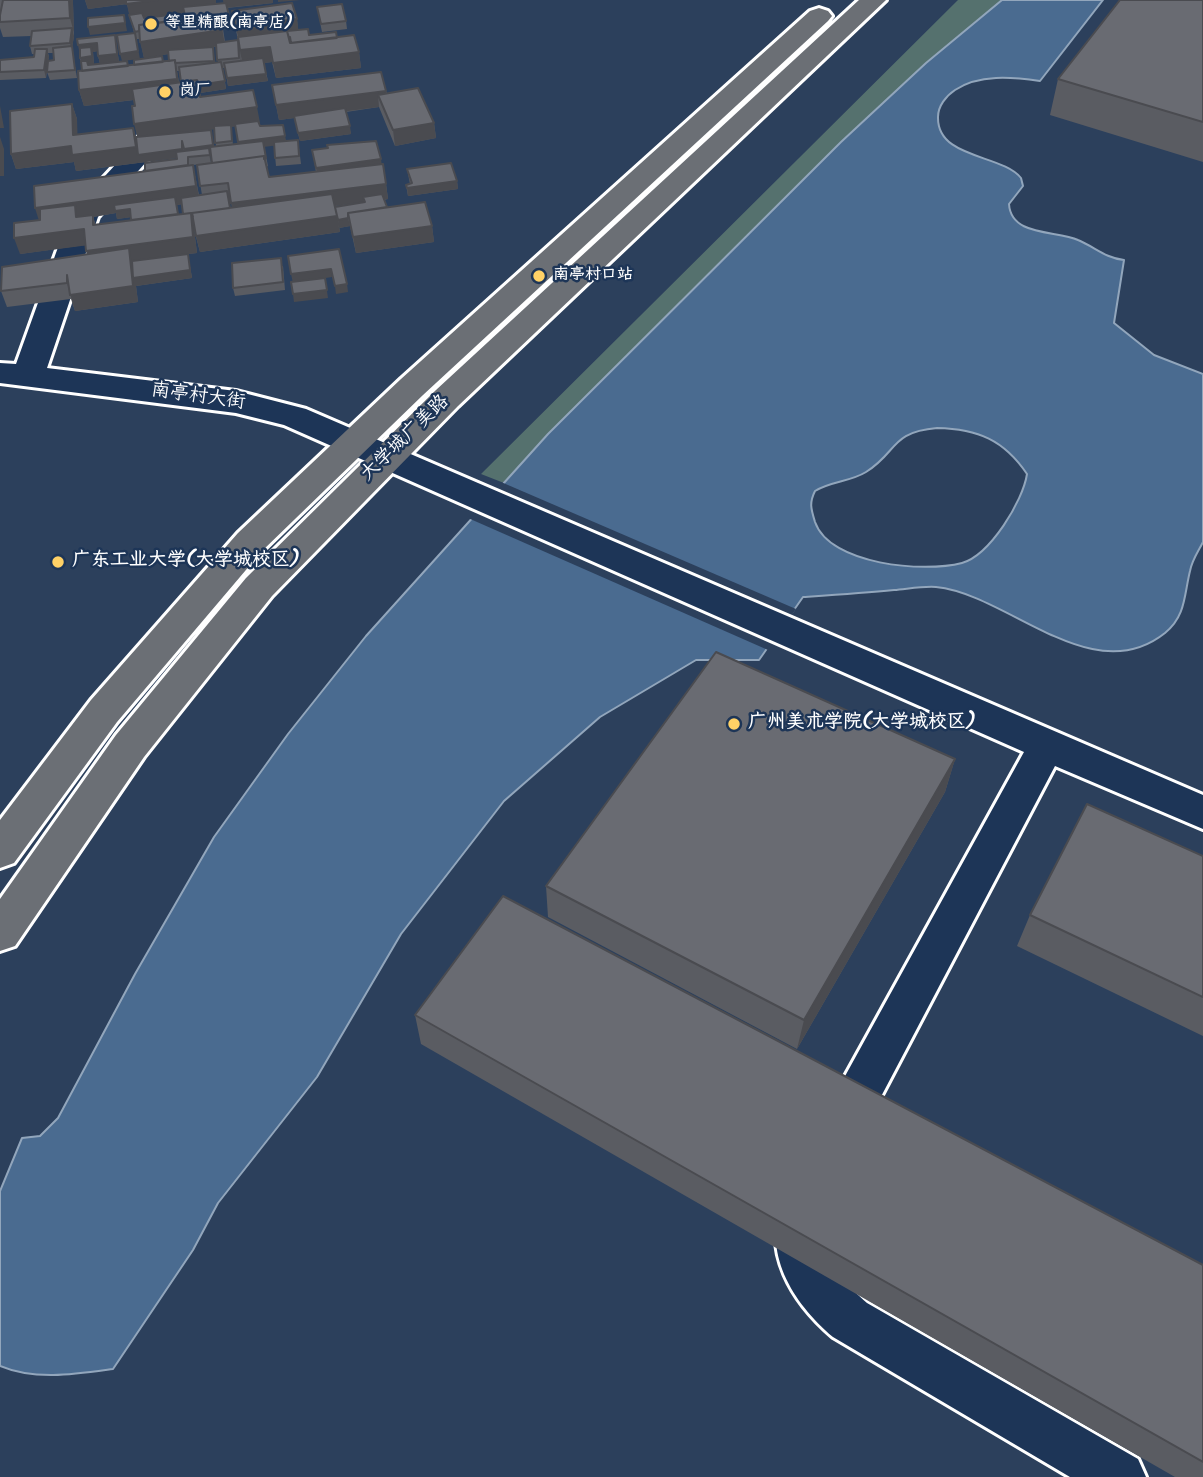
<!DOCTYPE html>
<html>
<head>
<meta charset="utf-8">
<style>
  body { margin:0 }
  canvas { display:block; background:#2c405c }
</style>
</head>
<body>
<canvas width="1203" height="1477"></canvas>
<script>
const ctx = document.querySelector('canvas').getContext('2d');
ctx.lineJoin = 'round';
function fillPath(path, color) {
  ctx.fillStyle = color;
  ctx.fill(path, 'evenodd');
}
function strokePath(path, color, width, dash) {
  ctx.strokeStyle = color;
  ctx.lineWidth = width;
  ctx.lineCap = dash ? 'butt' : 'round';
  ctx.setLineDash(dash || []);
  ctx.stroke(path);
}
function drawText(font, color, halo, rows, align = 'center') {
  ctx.font = font + ' Kalam,"LXGW WenKai TC",sans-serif';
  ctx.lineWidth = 5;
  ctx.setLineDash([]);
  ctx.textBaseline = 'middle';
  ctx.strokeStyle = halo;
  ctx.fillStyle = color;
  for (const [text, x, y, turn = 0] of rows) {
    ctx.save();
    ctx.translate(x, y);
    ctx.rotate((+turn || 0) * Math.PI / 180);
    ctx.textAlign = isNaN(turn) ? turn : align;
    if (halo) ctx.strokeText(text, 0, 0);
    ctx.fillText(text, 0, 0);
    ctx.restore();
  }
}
fillPath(new Path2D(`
  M958,0H1002L926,63L841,142L548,434L504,483L481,474Z`), '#55716e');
const water = new Path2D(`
  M1002,0H1103L1040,81C1012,77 979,74 955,90C946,96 938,106 938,117C937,159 1002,154 1021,178L1023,186L1009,204C1011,237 1057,230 1078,240C1095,247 1105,258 1124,260L1114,323L1154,355L1203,374V542C1198,552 1192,560 1190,571C1184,595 1186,616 1165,633C1092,691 1008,594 936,587C923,586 907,589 894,590C864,593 833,595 803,597L759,660H696L600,717L504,801L401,934L317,1077L218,1203L193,1250L113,1369C77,1374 35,1381 0,1366V1191L22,1138L40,1136L58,1118L135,974L214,837L288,734L366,636L548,434L841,142L926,63ZM937,428C978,429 1004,440 1027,474C1023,501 990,555 962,563C924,573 830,565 815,522C811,509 809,503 815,491C831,481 850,482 866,472C898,452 890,432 937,428Z`);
fillPath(water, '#4a6b90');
strokePath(water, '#92a6bc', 2);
fillPath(new Path2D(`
  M501,482L796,609L768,650L468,518Z`), '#2c405c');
const minor = new Path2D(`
  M158,113L168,115L172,121L167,138L98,217L47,368L236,391L306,409L1203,795V829L1055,766L855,1146L839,1153L823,1146L816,1131L823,1116L1024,752L284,425L236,413L0,383V363L16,364L70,214L128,151L143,131L148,115Z
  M800,1191L817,1198C825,1217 819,1227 823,1246C827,1269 851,1288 867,1303L1138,1459L1146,1477H1070L833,1337C792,1302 761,1252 783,1198Z`);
const major = new Path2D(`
  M859,0H886L458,406L272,596L144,757L15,946L0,951V899L116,735L246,578L436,390Z
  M819,8L828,11L832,16L828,21L423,395L262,551L117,722L14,863L0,868V820L91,700L238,533L401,379L810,11Z`);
strokePath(minor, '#fff', 6);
strokePath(major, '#fff', 6);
fillPath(minor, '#1d3557');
fillPath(major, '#6b6f75');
fillPath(new Path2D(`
  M0,0L73,3L74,36L72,48L77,78L50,80L47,72L48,64L46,78L0,80V60L34,57V54H32L30,46L31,36L3,37L0,28V31ZM48,53H53L54,60L48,61L49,57Z
  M85,0H216V4L273,3L227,8L232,28L223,29L225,42L238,40L232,11L297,19L298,30L309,35L337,38L359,52L361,68L276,78L272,62L264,63L268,81L228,86L225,68H223L226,89L200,93L201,97L260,123H259L260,126L286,141L298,140L301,164L276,166L274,145L264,146L268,166L266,167L269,177L316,172L312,150L381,164L386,184L388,199L384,200L387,207L432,226L434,242L356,253L350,226L339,228V226L340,232L200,252L194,229L197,253L188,254L192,278L136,286L138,302L75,311L71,299L7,307L1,291L87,254L85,245L20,254L39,220L145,171L177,159V158L76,171L74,162L16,169L11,154L72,104L77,119V135L133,128L136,137H137L134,100L84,106L79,90L82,71L80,58L115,35L119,62L122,61L134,33L127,4L88,9ZM185,13L186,20H180L178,14L144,17ZM137,39H140L144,58L168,54L169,61L129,66L123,61ZM213,47H216L218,62L215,63ZM97,51L100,64H94L93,52ZM177,71H180L181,82H179ZM235,126L239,143L233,144L231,127ZM215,129L216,146H214L205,130ZM210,154H211L212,163L197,165L202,195H199L193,165L211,163ZM231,198L232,208H230L229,199ZM364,202L335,207V206ZM182,204L183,214H178L177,205ZM116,213L117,219L131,217V220L96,225L93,217Z
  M1203,0V162L1050,115L1058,79Z
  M317,7L346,21L347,29L322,32Z
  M272,85L386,91L387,93L434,123L436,138L395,146L379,107L346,112L351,134L300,141L294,118L279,120Z
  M407,169L457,181L458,189L408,196L406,185L410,184Z
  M283,266L285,290L235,296L233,288Z
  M955,759L945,792L797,1049L548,917L546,886Z
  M1203,856V1036L1017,946L1030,915Z
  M415,1015L1203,1265V1477H1175L421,1044Z`), '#5a5c62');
fillPath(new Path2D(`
  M69,0H73V3L74,33L70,18Z
  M85,0H216V9L130,19L127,4L88,9Z
  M223,0H273V3L224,8Z
  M278,0H300L278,2Z
  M124,15L127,31L90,35L88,27Z
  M220,16L225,45L213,47L216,69L213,47L144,58L140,42Z
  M297,19L299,35L239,42L236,27Z
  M72,28L74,36L72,48L77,78L70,43Z
  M135,33L140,59L122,61L120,54Z
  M115,35L119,62L100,64L98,56Z
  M290,37L292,45L270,48L272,62L243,66L240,51L241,66L238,40Z
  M97,43L99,51L93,52L94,64L82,66L78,45Z
  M47,49L49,57L46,78L44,70Z
  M359,52L361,68L276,78L273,63Z
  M175,60L181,94L84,106L79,90Z
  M221,62L226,89L200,93L197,80Z
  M266,74L268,81L228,86L227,78Z
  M386,91L388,106L378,95L379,107L279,120L276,105Z
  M72,104L77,119L78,151L73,135Z
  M0,106L4,128H0Z
  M257,107L260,123L231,127L233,149L232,141L231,127L138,139L134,124Z
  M434,123L436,138L395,146L393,130Z
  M350,126L351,134L300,141L298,133Z
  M133,128L138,143L182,141L184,157L76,171L74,162L16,169L11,154Z
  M211,130L215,153L210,154L211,163L209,154L186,157L184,149Z
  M285,136L287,144L240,150L238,142Z
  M0,137L4,149V176H0Z
  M381,159L383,174L319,183L316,168Z
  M193,165L200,202L177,205L180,227L132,217L117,219L116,213L93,217L97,231L84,229L89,245L20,254L14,238L40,224L35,208Z
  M457,181L458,189L408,196L407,188Z
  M386,184L388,199L365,202L363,197L364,202L235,219L231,203Z
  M230,212L194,229L197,253L188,254L192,278L136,286L138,302L75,311L67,283V275L90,267L86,251L184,218Z
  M337,216L340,232L200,252L196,236Z
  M348,218L350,226L339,228L338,220Z
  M432,226L434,242L356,253L353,237Z
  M331,269L332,277L293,283L291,274Z
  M325,278L328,298L294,302L293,294Z
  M347,284L348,292L336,294L335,286Z
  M955,759L945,792L797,1049L804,1020Z`), '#4a4b50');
const building = new Path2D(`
  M3,0H69L70,18L0,22V15Z
  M126,0H158L126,4Z
  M1120,0H1203V122L1058,79Z
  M226,3L230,20L221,21L220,16L186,20L183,7Z
  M292,3L297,19L236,27L232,11Z
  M342,4L346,21L321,24L317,7Z
  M142,13L144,18L178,14V20L139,25V31L135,32L129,15Z
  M124,15L125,23L88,27V18Z
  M220,16L222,30L140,42L139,25Z
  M72,28L70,43L30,46L32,31Z
  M308,29L309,35L336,32L337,38L291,43L290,37L289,38L287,31Z
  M287,31L290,43L354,35L359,52L273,63L270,47L240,50L238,37Z
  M135,33L138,51L120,54L117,35Z
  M115,35L117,54L98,56L97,43L78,45L77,39Z
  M238,40L239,58L217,60L216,43Z
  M72,46L75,70L47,72L48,61L54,60L53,48Z
  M91,47L92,56L80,58V48Z
  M213,47L214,61L175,63V60L169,61L168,50Z
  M35,49H47L44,70L0,72V60L34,57Z
  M162,56L163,62L134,65V60Z
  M263,58L266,74L227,78L224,63Z
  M175,60L177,79L79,90L78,71Z
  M81,61H87L88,65L127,61L128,66L82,71Z
  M221,62L225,81L198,85L197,80L181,82L179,67Z
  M381,72L386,91L276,105L272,85Z
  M197,80L200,97L253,90L257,107L134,124L132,106H135L132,89Z
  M418,88L434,123L393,130L378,95Z
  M72,104L73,135L133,128L136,147L72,155L71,146L11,154L10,111Z
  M345,108L350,126L298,133L294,116Z
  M258,121L260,126L283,125L285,136L238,142L235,124Z
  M231,125L232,141L215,143L214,126Z
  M211,130L213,145L184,149L182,141V149L138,155L136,137Z
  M298,140L299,156L275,158L274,142Z
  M263,141L266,158L264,159V156L212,163L210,147Z
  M376,141L381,159L316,168L312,150L328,148L327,145Z
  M209,148L210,155L188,157V165L145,171V163L177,159L176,152Z
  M264,156L269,177L383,164L386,184L231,203L228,183L200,186L197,165Z
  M451,163L457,181L407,188L406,185L412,183L407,169Z
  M193,165L196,186L35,208L34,186Z
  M227,191L230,208L192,213L193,217L191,213L183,214L181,198Z
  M332,194L337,216L196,236L192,213Z
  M382,194L387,207L348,213V218L338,220L335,207L365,202L363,197Z
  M175,197L178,214L131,220L130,209L115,211L114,205Z
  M425,202L432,226L353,237L348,213Z
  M75,205L76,217L93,215V225L191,213L193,237L86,251L84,229L14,238V223L40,220V209Z
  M129,248L133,286L70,295L67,275V283L1,291L2,267Z
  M339,249L347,284L335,286L331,269L291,274L288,256Z
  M188,254L190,270L133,278L132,261Z
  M281,258L283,282L233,288L232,263Z
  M325,278L327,290L293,294L291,282Z
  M716,652L955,759L804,1020L546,886Z
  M1087,804L1203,856V997L1030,915Z
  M503,896L1203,1265V1462L415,1015Z`);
fillPath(building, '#696b72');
strokePath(building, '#4a4b50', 2);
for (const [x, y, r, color] of [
  [151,24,7,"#ffd166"],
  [165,92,7,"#ffd166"],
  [539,276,7,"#ffd166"],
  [58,562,7,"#ffd166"],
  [734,724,7,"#ffd166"]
]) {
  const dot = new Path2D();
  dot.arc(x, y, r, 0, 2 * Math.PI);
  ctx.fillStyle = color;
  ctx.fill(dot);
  strokePath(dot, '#1d3557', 2.5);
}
drawText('bold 16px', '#fff', '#1d3557', [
  ["等里精酿(南亭店)",165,24],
  ["岗厂",179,92],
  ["南亭村口站",553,276]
], 'left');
drawText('19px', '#fff', '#1d3557', [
  ["南亭村大街",198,398,8],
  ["大学城广美路",406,439,-44]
]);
drawText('bold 19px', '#fff', '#1d3557', [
  ["广东工业大学(大学城校区)",72,562],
  ["广州美术学院(大学城校区)",748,724]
], 'left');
</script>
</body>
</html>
